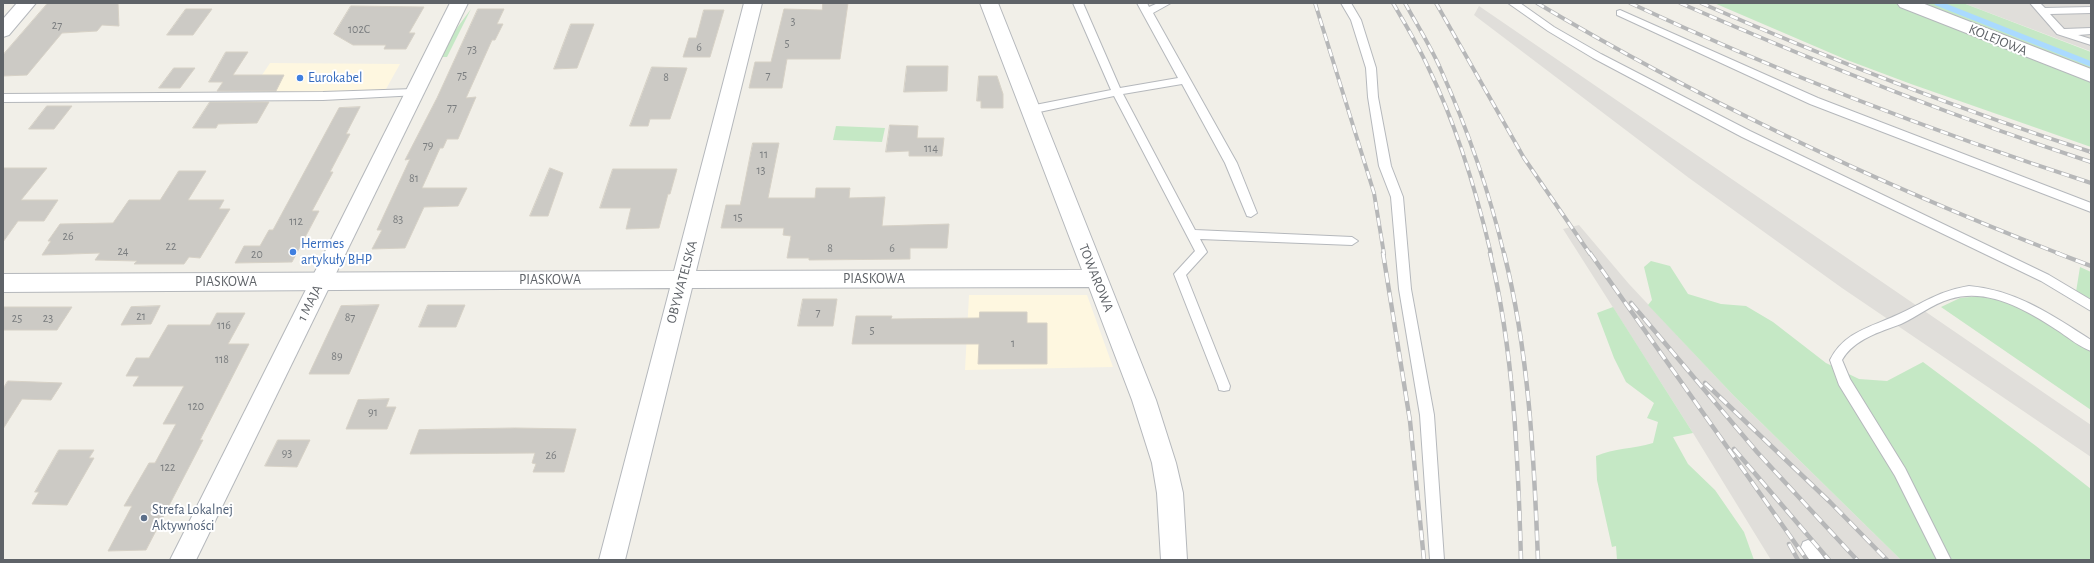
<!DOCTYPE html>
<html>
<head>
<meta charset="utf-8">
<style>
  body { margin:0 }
  #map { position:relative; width:2094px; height:563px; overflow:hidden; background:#f1efe8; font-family:"Alegreya Sans",sans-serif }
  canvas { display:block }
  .frame { position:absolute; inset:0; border:4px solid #5f6368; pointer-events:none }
</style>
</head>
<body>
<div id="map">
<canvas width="2094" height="563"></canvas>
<div class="frame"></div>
</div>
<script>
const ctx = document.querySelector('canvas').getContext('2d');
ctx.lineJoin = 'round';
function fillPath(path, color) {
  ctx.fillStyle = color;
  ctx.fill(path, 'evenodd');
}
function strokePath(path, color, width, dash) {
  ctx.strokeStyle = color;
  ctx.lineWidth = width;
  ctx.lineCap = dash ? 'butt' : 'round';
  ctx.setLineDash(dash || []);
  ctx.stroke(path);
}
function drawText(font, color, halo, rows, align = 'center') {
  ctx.font = font + ' "Alegreya Sans",sans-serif';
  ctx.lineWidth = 4;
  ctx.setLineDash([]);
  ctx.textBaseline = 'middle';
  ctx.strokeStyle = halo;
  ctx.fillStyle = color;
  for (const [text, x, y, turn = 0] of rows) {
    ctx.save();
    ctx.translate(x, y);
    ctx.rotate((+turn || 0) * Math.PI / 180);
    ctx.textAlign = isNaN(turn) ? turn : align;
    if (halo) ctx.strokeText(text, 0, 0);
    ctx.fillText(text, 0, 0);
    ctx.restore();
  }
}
fillPath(new Path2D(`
  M270,63L400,64L381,98L248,96Z
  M969,295H1087L1113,367L965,370Z`), '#fef7e0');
fillPath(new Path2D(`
  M1963,3H2091V52L2090,51Z
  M1479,6L2091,425V457L1842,288L1689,178L1474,15Z
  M1579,225L1629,284L1734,396L1901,560H1771L1693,433L1563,229Z`), '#e0deda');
fillPath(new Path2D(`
  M1714,3H1896L2091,81V147L1911,84L1847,60Z
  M1917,3H1963L2091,52V72Z
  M471,9L447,57H442L454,32Z
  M836,126L885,128L882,142L833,140Z
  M1651,261L1670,266L1688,294L1721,304L1746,306L1773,322L1826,363L1859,379L1887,381L1923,362L2036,446L2091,489V560H1901L1734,396L1648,305L1652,300L1644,267Z
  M2080,267L2091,272V301L2076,292Z
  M1980,296C2021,302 2056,329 2091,349V410L1941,307L1960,298Z
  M1613,307L1693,433L1673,437L1688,464L1715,490L1744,532L1754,560H1617L1616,546L1612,547L1597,480L1596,456C1614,448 1633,449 1653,443L1658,422L1647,418L1654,403L1626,382L1614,358L1597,313Z`), '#c5e8c5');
strokePath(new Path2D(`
  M1937,3L2091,64`), '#aadaff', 5.5);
const building = new Path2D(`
  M48,3H118L119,26L102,25L97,31L62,33L27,75L3,76V55Z
  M823,3H848L840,59H787L782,88H749L755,62H771L784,9L822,10Z
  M351,6L424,7L409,33H415L406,49H384L386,45H353L334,34Z
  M186,9H212L193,35H167Z
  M478,9H504L497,24H503L495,40H492L466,98L476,97L458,139H447L443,148H440L422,188H467L458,206L424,207L405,248L372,249L382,230H377L410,159L405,160L437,98Z
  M704,10H724L710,57H683L689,38H696Z
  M571,24H594L577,68L554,69Z
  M226,52H248L233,75H284L276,91H217L223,82H209Z
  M907,66H948L947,91L904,92Z
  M652,67L687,68L670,119H650L648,126H630Z
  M174,68H195L180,88H159Z
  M979,76H997L1003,94V108H981V101H977Z
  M210,102H269L257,123L218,124L216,128H193Z
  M47,106H72L54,129H29Z
  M360,107L346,134H350L330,172H333L312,211H319L292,262L235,263L244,246H260L269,230H273L339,108Z
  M890,125L918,126L917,138H944L942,156H909V151L886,152Z
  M753,143H779L768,198H815L816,188H850L849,198L885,197L882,226L949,224L947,248H910V259L809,260V258H787L791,236L783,235L784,228H721L726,205H740Z
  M3,168H47L21,200H58L44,221H18L3,242Z
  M550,168L563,173L548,216H530Z
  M613,169H677L670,194H668L659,228L626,229L631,208H600Z
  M179,171H206L188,200H224L219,209H230L200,258L189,257L184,264H134L137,261L95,260L100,253L42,255L51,241H48L60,224L113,223L129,200H160Z
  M803,299H837L833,326H798Z
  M379,305L349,374H309L341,306Z
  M428,305H465L456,327H419Z
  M160,306L151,324L121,325L131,307Z
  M3,307H72L57,330H3Z
  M980,312H1027V323H1047V364H978L979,344H852L856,316H892L891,319L979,318Z
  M217,313H245L228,344H249L200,440H203L146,550L108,551L132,506H124L149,463H155L176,424H163L184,386H133L139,376H126L136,358H149L168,325H210Z
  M8,381L62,383L51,400L22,399L3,429V389Z
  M389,399L386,407H396L387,429H346L358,400Z
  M515,428L576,429L564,472H533L536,464L532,463L535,453L410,454L419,430Z
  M278,440H310L297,467L265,466Z
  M59,450H94L89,458H94L67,505L32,504L39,492H35Z`);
fillPath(building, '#cccac5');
strokePath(building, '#d6d1c6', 1);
const service = new Path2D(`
  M1073,3H1083L1120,88L1178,78L1137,3H1147L1149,7L1158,3H1171L1153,13L1237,163L1257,213L1251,217L1247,216L1225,163L1182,84L1123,94L1195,230L1352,237L1358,241L1352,245L1200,239L1207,252L1186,275L1230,386L1229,390L1224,391L1219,390L1218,386L1174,274L1195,251L1114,96L1030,114L1025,110L1030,106L1111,90Z
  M1341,3H1351L1361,20L1376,68L1378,97L1391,166L1403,197L1411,289L1434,415L1444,560H1430L1420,415L1399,289L1391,197L1379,166L1368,97L1366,68L1351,20Z
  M1508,3H1520L1554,27L1601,54L1750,131L2049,275L2091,300V311L2041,281L1742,137L1593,58L1548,31Z
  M2030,3H2040L2045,8L2091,7V13L2050,14L2064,29L2091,28V34L2078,35L2091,39V45L2057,34Z
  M1620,10L1818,98L2091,203V212L1810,104L1617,15V11Z
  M414,89L418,91L419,93L418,95L323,100L3,102V94L323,92Z
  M1969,286C2016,290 2052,315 2091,340V351C2080,347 2070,339 2060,332C2028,311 1989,287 1950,299C1932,304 1917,317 1901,324C1880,332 1854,339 1842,360L1850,379L1905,468L1951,560H1937L1895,476L1839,385L1830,360C1844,332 1871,327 1897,315C1924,303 1938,291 1969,286Z
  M1808,540L1813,542L1825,560H1809L1801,547L1803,542Z`);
const minor = new Path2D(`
  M17,3H36L9,35L3,37V19Z
  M744,3H762L696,271L1082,270L980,3H998L1156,400L1176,463L1183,493L1187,560H1161L1157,493L1152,463L1132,400L1089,287L692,288L625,560H599L670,288L3,292V274L674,271Z
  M1897,3H1922L2091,69V82L1900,7Z`);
const tertiary = new Path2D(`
  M450,3H468L196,560H170Z`);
strokePath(service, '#b5b8bc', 2);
strokePath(minor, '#b5b8bc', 2);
strokePath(tertiary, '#b5b8bc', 2);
fillPath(service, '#fff');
fillPath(minor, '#fff');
fillPath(tertiary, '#fff');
const railFar1 = new Path2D(`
  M1315,3L1374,193L1384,254
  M1393,3C1405,24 1418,45 1428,67C1457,126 1476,190 1491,254
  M1405,3C1417,25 1431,47 1441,70C1468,130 1489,191 1504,254
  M1436,3L1524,158L1590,254
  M1537,3C1704,102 1879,184 2060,254
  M1630,3C1780,73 1934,132 2091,183
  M1680,3C1815,62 1951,116 2091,162
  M1701,3C1829,59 1958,109 2091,152`);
const rail = new Path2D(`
  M1383,253L1410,421L1424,560
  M1490,253C1514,353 1518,457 1521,560
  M1504,253C1529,353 1534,457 1538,560
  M1590,253L1807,560
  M2057,253L2091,266
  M1631,303L1757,452L1857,560
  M1705,383L1830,502L1887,560
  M1734,449L1829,560
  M1789,544L1798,560`);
strokePath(railFar1, '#b6b7b8', 4);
strokePath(rail, '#b6b7b8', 4.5);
strokePath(railFar1, '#fff', 2.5, [8]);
strokePath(rail, '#fff', 3, [10]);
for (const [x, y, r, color] of [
  [300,78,4,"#3f7fe0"],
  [293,252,4,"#3f7fe0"],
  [144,518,4,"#5c6f8a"]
]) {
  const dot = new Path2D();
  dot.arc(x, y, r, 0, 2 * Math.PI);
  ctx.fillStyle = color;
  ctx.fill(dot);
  strokePath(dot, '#fff', 1.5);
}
drawText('12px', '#7a7d7f', null, [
  ["3",793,21],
  ["27",57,25],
  ["102C",359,29],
  ["5",787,43],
  ["6",699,47],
  ["73",472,49],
  ["75",462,75],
  ["7",768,75],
  ["8",666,77],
  ["77",452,107],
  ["79",428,145],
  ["114",931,148],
  ["11",764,154],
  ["13",761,170],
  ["81",414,178],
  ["15",738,217],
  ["83",398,219],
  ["112",296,221],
  ["26",68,236],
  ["22",171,246],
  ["8",830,248],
  ["6",892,248],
  ["24",123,251],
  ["20",257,254],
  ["7",818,312],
  ["21",141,316],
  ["87",350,317],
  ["25",17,318],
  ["23",48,318],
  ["116",224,325],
  ["5",872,330],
  ["1",1013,343],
  ["89",337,356],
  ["118",222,359],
  ["120",196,406],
  ["91",373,412],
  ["93",287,453],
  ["26",551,455],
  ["122",168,467]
]);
drawText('14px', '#5f6368', '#fff', [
  ["KOLEJOWA",1998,40,22],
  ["TOWAROWA",1096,278,68],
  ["PIASKOWA",874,279],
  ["PIASKOWA",550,280],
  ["PIASKOWA",226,282],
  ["OBYWATELSKA",682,282,-75],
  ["1 MAJA",310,303,-63]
]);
drawText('14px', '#366cbe', '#fff', [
  ["Eurokabel",308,78],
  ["Hermes",301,244],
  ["artykuły BHP",301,260]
], 'left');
drawText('14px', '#4e5e75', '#fff', [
  ["Strefa Lokalnej",152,510],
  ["Aktywności",152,526]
], 'left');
</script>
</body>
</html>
